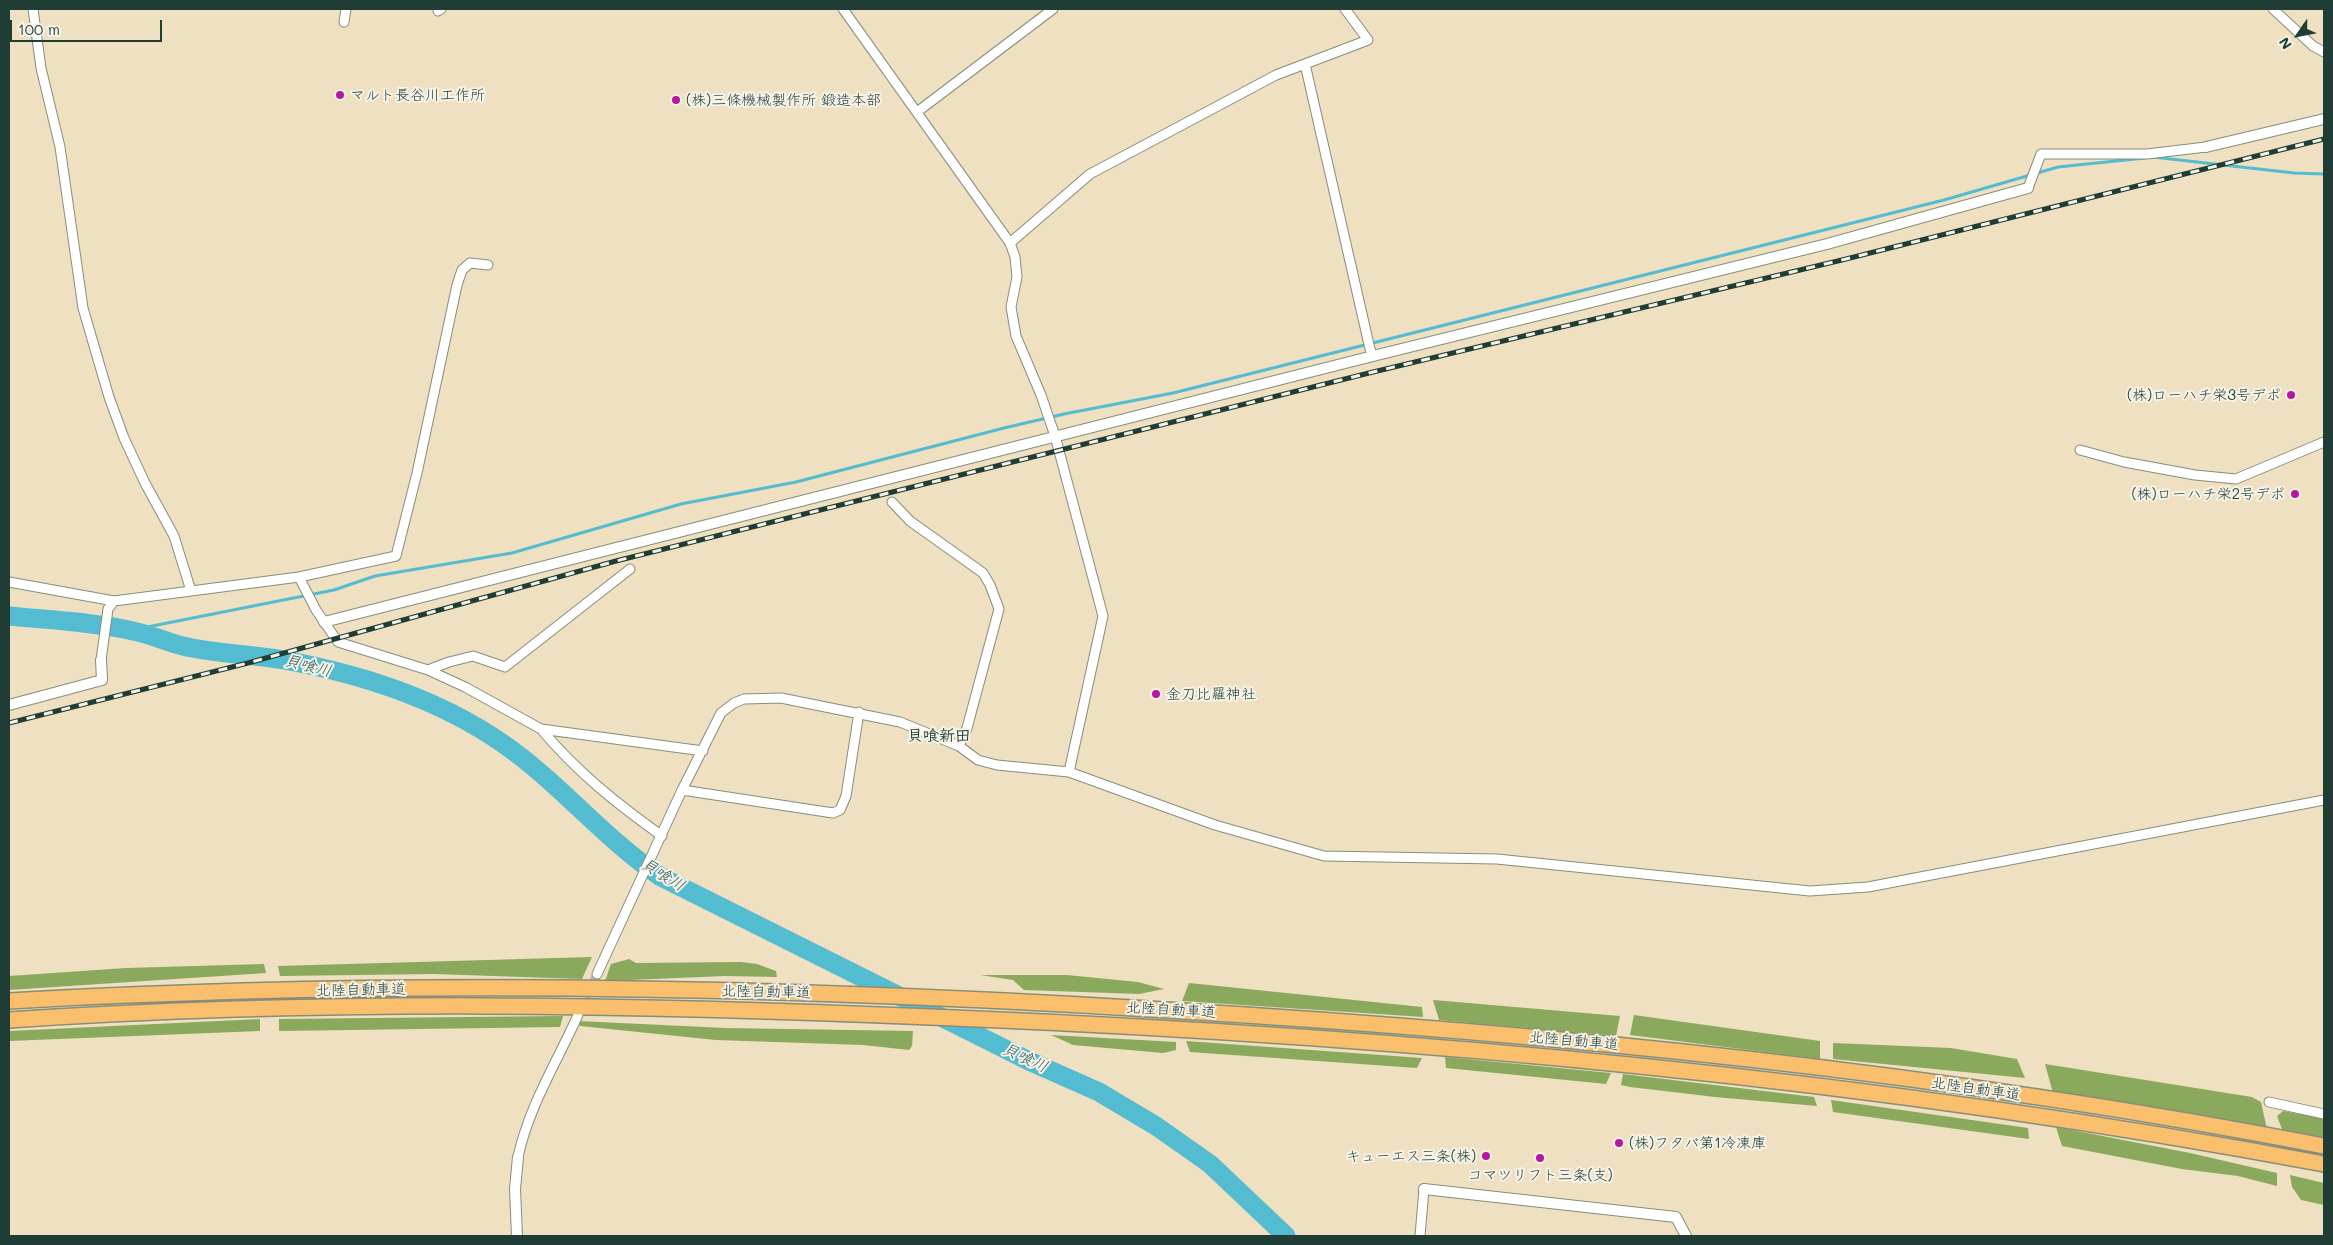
<!DOCTYPE html>
<html>
<head>
<meta charset="utf-8">
<style>
  body { margin:0 }
  #map { position:relative; width:2333px; height:1245px; overflow:hidden; background:#eee0c0; font-family:Mali,sans-serif }
  canvas { display:block }
  .frame { position:absolute; inset:0; border:10px solid #1f3d34; pointer-events:none }
  .north { position:absolute; left:2273px; top:10px; width:50px; height:50px; -webkit-text-stroke:4px #f7f3e8; paint-order:stroke; rotate:237deg; font-size:14px; font-weight:700; line-height:20px; text-align:center; color:#1f3d34 }
  .north::after { content:''; display:block; margin:auto; width:18px; height:22px; background:#1f3d34; clip-path:polygon(50% 0,100% 100%,50% 72%,0 100%) }
  .scale { position:absolute; left:10px; top:20px; width:152px; height:22px; box-sizing:border-box; border:2px solid #1f3d34; border-top:0; padding-left:6px; font-size:15px; line-height:18px; white-space:nowrap; color:#1f3d34; -webkit-text-stroke:4px #f7f3e8; paint-order:stroke }
</style>
</head>
<body>
<div id="map">
<canvas width="2333" height="1245"></canvas>
<div class="frame"></div>
<div class="north">N</div>
<div class="scale">100 m</div>
</div>
<script>
const ctx = document.querySelector('canvas').getContext('2d');
ctx.lineJoin = 'round';
function fillPath(path, color) {
  ctx.fillStyle = color;
  ctx.fill(path, 'evenodd');
}
function strokePath(path, color, width, dash) {
  ctx.strokeStyle = color;
  ctx.lineWidth = width;
  ctx.lineCap = dash ? 'butt' : 'round';
  ctx.setLineDash(dash || []);
  ctx.stroke(path);
}
function drawText(font, color, halo, rows, align = 'center') {
  ctx.font = font + ' Mali,"Klee One",sans-serif';
  ctx.lineWidth = 4;
  ctx.setLineDash([]);
  ctx.textBaseline = 'middle';
  ctx.strokeStyle = halo;
  ctx.fillStyle = color;
  for (const [text, x, y, turn = 0] of rows) {
    ctx.save();
    ctx.translate(x, y);
    ctx.rotate((+turn || 0) * Math.PI / 180);
    ctx.textAlign = isNaN(turn) ? turn : align;
    if (halo) ctx.strokeText(text, 0, 0);
    ctx.fillText(text, 0, 0);
    ctx.restore();
  }
}
fillPath(new Path2D(`
  M592,957L582,979L434,974L280,976L278,966Z
  M629,959L636,963L741,962L757,964L776,971L777,977L725,976L605,981L611,964Z
  M264,964L266,973L9,990V976L126,968Z
  M980,975H1067L1138,982L1164,989L1139,994L1024,990L1013,980Z
  M1189,983L1422,1007L1423,1017L1182,1001Z
  M1433,1000L1620,1016L1616,1036L1439,1020Z
  M1634,1015L1820,1041V1059L1630,1035Z
  M563,1016L560,1027L279,1031V1019Z
  M260,1019V1031L9,1041V1031Z
  M578,1021L725,1028L913,1031L912,1046L909,1050L863,1045L716,1040L580,1026Z
  M1051,1035L1176,1042V1050L1163,1053L1073,1045Z
  M1186,1041L1422,1058L1417,1068L1190,1052Z
  M1833,1043L1951,1048L2017,1059L2025,1078L1833,1059Z
  M1445,1057L1611,1073L1606,1084L1446,1068Z
  M2045,1064L2252,1097L2261,1102L2267,1129L2053,1093Z
  M1623,1074L1814,1097L1817,1106L1715,1097L1630,1087L1621,1085Z
  M1831,1100L2028,1128L2029,1139L1833,1112Z
  M2283,1111L2324,1118V1140L2283,1132L2277,1116Z
  M2056,1127L2190,1153L2277,1173V1186L2238,1176L2182,1169L2062,1146Z
  M2290,1175L2324,1183V1205L2301,1200L2292,1187Z`), '#8aa95c');
strokePath(new Path2D(`
  M2153,157L2294,173L2324,174
  M132,630L334,590L375,576L512,553L681,504L796,482L1004,428L1064,414L1173,393L1944,200L2058,167L2145,158`), '#54bcd1', 3);
strokePath(new Path2D(`
  M9,616C48,620 95,622 133,631C150,634 166,642 183,646C216,654 251,654 284,660C361,674 437,698 502,743C559,782 603,838 661,877L1029,1061L1099,1092L1156,1126L1210,1164L1286,1236`), '#54bcd1', 19);
strokePath(new Path2D(`
  M580,1010L597,974`), '#c5bfa4', 9, [9, 4.5]);
const minor = new Path2D(`
  M33,9L41,68L60,147L83,308L109,397L124,438L145,483L174,536L191,591
  M843,9L1010,243L1015,257L1017,277L1011,307L1016,336L1041,395L1055,436L1103,616L1069,772
  M2273,9L2313,46L2324,52
  M438,11L441,9
  M344,22L346,9
  M1305,64L1370,349L1373,356
  M917,112L1053,9
  M2028,188L2041,154H2147L2206,147
  M1010,243L1090,174L1276,75L1368,40L1345,9
  M2080,450L2124,462L2195,475L2236,479L2324,442
  M892,502L910,521L983,573L990,585L999,609L967,728L959,746
  M299,577L316,610L338,642L428,670L465,687L541,729L703,751
  M9,582L114,601L299,577L396,556L417,473L457,285L462,270L470,263L488,265
  M101,660L108,609L114,601
  M428,670L449,662L473,656L505,667L630,569
  M541,729C577,772 616,803 662,836
  M682,790L833,813L840,810L846,796L859,712
  M597,974L682,790L721,713L734,703L744,699L781,698L900,722L959,746L978,760L997,765L1069,772L1215,825L1324,856L1497,859L1810,891L1868,887L2324,800
  M2269,1102L2324,1114
  M518,1157C529,1106 557,1062 578,1015
  M1420,1236L1424,1189`);
const tertiary = new Path2D(`
  M2206,147L2324,119
  M324,622L1373,356L1827,244L2028,188
  M9,705L102,680L101,660
  M1424,1189L1676,1217L1686,1236
  M517,1236L515,1189L518,1157`);
const motorway = new Path2D(`
  M9,1001C393,979 780,986 1165,1010C1553,1033 1942,1072 2324,1146
  M9,1020C323,999 640,1004 955,1018C1414,1037 1873,1079 2324,1164`);
strokePath(minor, '#868e7a', 11);
strokePath(tertiary, '#868e7a', 12);
strokePath(motorway, '#868e7a', 18);
strokePath(minor, '#fff', 9);
strokePath(tertiary, '#fff', 10);
strokePath(motorway, '#f9bf6d', 15);
const rail = new Path2D(`
  M9,723L248,663L616,561L1369,373L1846,259L2324,139`);
strokePath(rail, '#1f3d34', 5);
strokePath(rail, '#f7f3e8', 3, [9]);
for (const [x, y, r, color] of [
  [340,95,5,"#b5179e"],
  [676,100,5,"#b5179e"],
  [2291,395,5,"#b5179e"],
  [2295,494,5,"#b5179e"],
  [1156,694,5,"#b5179e"],
  [1619,1143,5,"#b5179e"],
  [1486,1156,5,"#b5179e"],
  [1540,1158,5,"#b5179e"]
]) {
  const dot = new Path2D();
  dot.arc(x, y, r, 0, 2 * Math.PI);
  ctx.fillStyle = color;
  ctx.fill(dot);
  strokePath(dot, '#f7f3e8', 2);
}
drawText('15px', '#1f3d34', '#f7f3e8', [
  ["マルト長谷川工作所",350,95],
  ["(株)三條機械製作所 鍛造本部",686,100],
  ["(株)ローハチ栄3号デポ",2281,395,"right"],
  ["(株)ローハチ栄2号デポ",2285,494,"right"],
  ["金刀比羅神社",1166,694],
  ["(株)フタバ第1冷凍庫",1629,1143],
  ["キューエス三条(株)",1476,1156,"right"],
  ["コマツリフト三条(支)",1540,1175,"center"]
], 'left');
drawText('15px', '#1f3d34', '#f7f3e8', [
  ["北陸自動車道",361,990,-1],
  ["北陸自動車道",766,992,1],
  ["北陸自動車道",1171,1010,3],
  ["北陸自動車道",1574,1041,5],
  ["北陸自動車道",1976,1089,8]
]);
drawText('italic 16px', '#2c5d5b', '#f7f3e8', [
  ["貝喰川",308,666,14],
  ["貝喰川",663,875,31],
  ["貝喰川",1025,1058,25]
]);
drawText('bold 16px', '#1f3d34', '#f7f3e8', [
  ["貝喰新田",939,736]
]);
</script>
</body>
</html>
